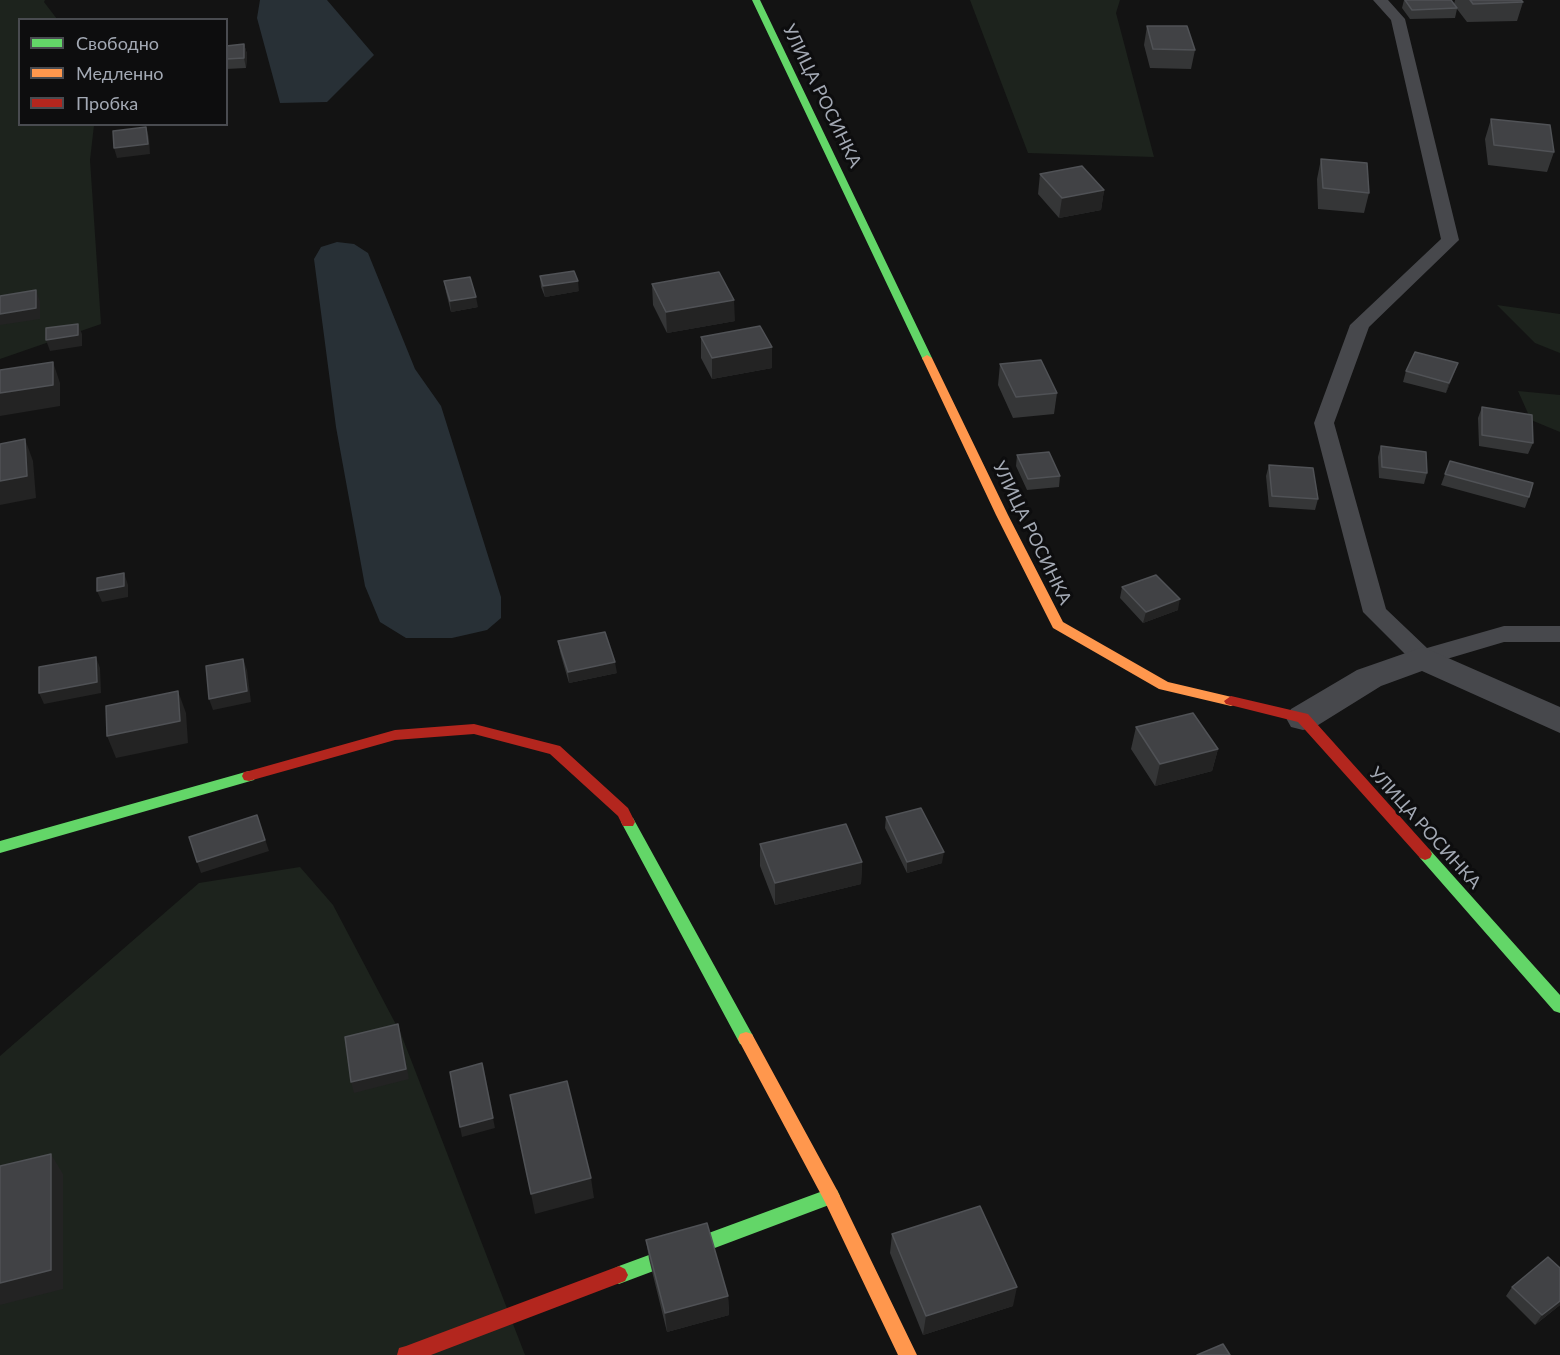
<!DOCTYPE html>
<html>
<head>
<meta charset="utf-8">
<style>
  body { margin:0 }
  #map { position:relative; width:1560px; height:1355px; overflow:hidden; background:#131313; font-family:Lato,sans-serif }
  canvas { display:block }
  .legend { position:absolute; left:18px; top:18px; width:210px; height:108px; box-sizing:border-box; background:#0d0d0e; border:2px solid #494b50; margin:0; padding:8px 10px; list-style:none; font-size:18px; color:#a3a9b4 }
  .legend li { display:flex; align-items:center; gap:12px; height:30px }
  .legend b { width:30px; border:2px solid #494b50 }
</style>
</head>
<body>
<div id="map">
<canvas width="1560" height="1355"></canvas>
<ul class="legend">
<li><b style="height:8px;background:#63d668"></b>Свободно</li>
<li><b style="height:8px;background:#ff974d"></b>Медленно</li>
<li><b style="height:8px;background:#b3261e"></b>Пробка</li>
</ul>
</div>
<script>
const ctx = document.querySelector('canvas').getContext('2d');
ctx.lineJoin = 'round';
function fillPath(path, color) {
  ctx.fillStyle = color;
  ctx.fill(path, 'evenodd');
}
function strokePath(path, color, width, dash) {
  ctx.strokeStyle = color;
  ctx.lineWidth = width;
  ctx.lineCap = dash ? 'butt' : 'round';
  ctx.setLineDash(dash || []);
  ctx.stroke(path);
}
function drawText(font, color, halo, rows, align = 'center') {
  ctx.font = font + ' Lato,sans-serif';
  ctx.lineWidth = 6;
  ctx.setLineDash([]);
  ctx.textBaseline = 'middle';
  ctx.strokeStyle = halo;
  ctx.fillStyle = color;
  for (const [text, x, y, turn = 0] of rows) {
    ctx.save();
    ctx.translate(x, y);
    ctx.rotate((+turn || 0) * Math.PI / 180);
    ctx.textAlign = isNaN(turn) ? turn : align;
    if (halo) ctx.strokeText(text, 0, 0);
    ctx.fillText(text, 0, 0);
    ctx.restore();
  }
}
fillPath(new Path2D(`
  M0,0H45L44,2L57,19L20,20V124L94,125L90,160L101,324L0,359Z
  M970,0H1120L1116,13L1154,157L1028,153Z
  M1497,305L1560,314V353L1535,343Z
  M1518,391L1560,395V432L1531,420Z
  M300,867L333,905L401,1034L525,1355H0V1056L199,883Z`), '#1d231d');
fillPath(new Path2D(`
  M260,0H327L374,55L327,102L280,103L257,18Z
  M337,242L354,244L368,253L415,369L441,406L501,597V618L487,630L452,638H406L380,622L365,586L336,427L314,259L321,247Z`), '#283036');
fillPath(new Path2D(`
  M1373,0H1388L1405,19L1459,240L1369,327L1334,423L1386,609L1427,648L1504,626H1560V642H1504L1423,666L1415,664L1363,612L1314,423L1350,325L1441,239L1391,20Z`), '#47484c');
fillPath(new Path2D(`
  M1423,647L1560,707V733L1422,671L1381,686L1315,727L1303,730L1291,727L1286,718L1291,709L1357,670Z`), '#47484c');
fillPath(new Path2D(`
  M752,0H760L932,358L931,360H923L922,358Z
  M249,771L254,772L256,776L254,780L0,853V841Z
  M628,816L633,818L752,1034L754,1039L752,1044L746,1046L740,1044L621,822L623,818Z
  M1425,848L1430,850L1560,995V1013L1554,1011L1420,858L1418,854L1420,850Z
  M831,1188L837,1190L840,1196L837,1202L619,1284L613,1281L610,1275L613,1269L619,1266Z`), '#63d668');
fillPath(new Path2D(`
  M927,355L932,358L1008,515L1063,622L1168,682L1236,698L1238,701L1236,704L1231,706L1159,689L1053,628L996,515L922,358Z
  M746,1032L752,1034L837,1190L917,1355H898L825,1202L738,1039L740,1034Z`), '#ff974d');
fillPath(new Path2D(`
  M1231,696L1308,714L1430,850L1432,854L1430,858L1425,860L1420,858L1298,722L1226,704L1224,701Z
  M474,724L560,746L628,808L635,822L633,826H623L618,816L550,754L474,734L395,740L249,781L244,780L242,776L244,772L249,771L395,730Z
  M619,1266L625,1269L628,1275L625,1281L431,1355H397L399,1348L406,1346Z`), '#b3261e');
fillPath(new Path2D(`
  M1404,0H1451L1454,4L1455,0H1521L1523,2L1517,21L1467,22L1457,9L1455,18L1410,19L1402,8Z
  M1147,26L1195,50L1191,69L1150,68L1144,45Z
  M244,44L247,54L246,68L226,69V46Z
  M1491,119L1554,152L1547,172L1488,165L1485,139Z
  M1321,159L1369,193L1364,213L1318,209L1317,179Z
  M1040,174L1104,190L1101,210L1059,218L1038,194Z
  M540,276L579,291L545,297L541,287Z
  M444,281L478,307L451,312L446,292Z
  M652,284L735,321L667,333L653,305Z
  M701,337L772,347V368L712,379L701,358Z
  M1458,363L1446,393L1403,382L1406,371Z
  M1000,364L1057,393L1054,414L1013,418L998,385Z
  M1482,407L1533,443L1528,454L1479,446L1478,418Z
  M1381,446L1427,473L1424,484L1379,478L1378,457Z
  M1017,455L1060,476L1059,487L1027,490L1016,466Z
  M1450,461L1529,497L1525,508L1441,485Z
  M1269,465L1318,499L1315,510L1269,507L1266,476Z
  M1122,587L1178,610L1143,623L1120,598Z
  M558,641L617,673L569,683L560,652Z
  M1136,727L1218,749L1212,771L1155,786L1131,749Z
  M886,817L942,863L907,873L885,828Z
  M760,844L862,862L861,884L775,905L760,866Z
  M892,1234L1013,1306L923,1335L890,1253Z
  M646,1240L728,1296L729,1315L667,1332L649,1259Z
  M1560,1268V1305L1535,1325L1506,1296L1512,1287Z`), '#353637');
fillPath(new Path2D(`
  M244,44L247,54L246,68L244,58Z
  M146,127L149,137L150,154L117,158L114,148Z
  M1104,190L1101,210L1059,218L1062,198Z
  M578,281L579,291L545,297L543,286Z
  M36,290L40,301V319L0,325V314Z
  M476,297L478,307L451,312L450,301Z
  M734,300L735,321L667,333L666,312Z
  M78,324L82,334V346L50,351L46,340Z
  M772,347V368L712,379V358Z
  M53,362L60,383V406L0,416V393Z
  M1458,363L1454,374L1446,393L1449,383Z
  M25,439L33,461L36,498L0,505V481Z
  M124,573L128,585V597L102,602L97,591Z
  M1180,599L1178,610L1143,623L1146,612Z
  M96,657L100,668L101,693L44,704L39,693Z
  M243,659L247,670L251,702L213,710L209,699Z
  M615,662L617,673L569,683L568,672Z
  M178,691L186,713L188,743L116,758L107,736Z
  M1218,749L1212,771L1155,786L1160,764Z
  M257,815L269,851L201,873L197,862Z
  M944,852L942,863L907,873V862Z
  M862,862L861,884L775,905V883Z
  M398,1024L401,1034L409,1079L354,1093L351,1082Z
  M482,1063L495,1128L462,1137L460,1127Z
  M51,1154L63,1174V1289L0,1305V1283Z
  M591,1178L594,1198L535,1214L531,1194Z
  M1017,1287L1013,1306L923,1335L926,1316Z
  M728,1296L729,1315L667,1332L665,1313Z
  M1560,1301V1305L1535,1325L1542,1315Z`), '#232323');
const building = new Path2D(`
  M1405,0H1451L1457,8L1412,10Z
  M1470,0H1521L1523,2L1473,4Z
  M1147,26H1187L1195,50L1153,49Z
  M244,44V58L226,59V46Z
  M1491,119L1550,125L1554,152L1494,145Z
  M146,127L148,144L114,148L113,131Z
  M1321,159L1367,163L1369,193L1323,188Z
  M1082,166L1104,190L1062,198L1040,174Z
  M574,271L578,281L543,286L540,276Z
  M719,272L734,300L666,312L652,284Z
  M470,277L476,297L450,301L444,281Z
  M36,290V308L0,314V296Z
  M78,324V335L46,340V328Z
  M760,326L772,347L712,358L701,337Z
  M1415,352L1458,363L1449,383L1406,371Z
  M1041,360L1057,393L1016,397L1000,364Z
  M53,362V385L0,393V370Z
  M1482,407L1532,415L1533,443L1482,435Z
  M25,439L27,476L0,481V444Z
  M1381,446L1426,452L1427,473L1382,467Z
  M1049,452L1060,476L1028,479L1017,455Z
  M1450,461L1533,483L1529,497L1445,474Z
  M1269,465L1313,468L1318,499L1272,496Z
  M124,573V586L97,591V578Z
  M1156,575L1180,599L1146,612L1122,587Z
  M605,632L615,662L568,672L558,641Z
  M96,657L97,682L39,693V667Z
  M243,659L247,691L209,699L206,666Z
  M178,691L180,721L107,736L106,706Z
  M1193,713L1218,749L1160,764L1136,727Z
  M921,808L944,852L907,862L886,817Z
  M257,815L265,840L197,862L189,837Z
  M846,824L862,862L775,883L760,844Z
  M398,1024L406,1069L351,1082L345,1037Z
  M482,1063L493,1118L460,1127L450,1072Z
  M567,1081L591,1178L531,1194L510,1095Z
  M51,1154V1270L0,1283V1166Z
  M980,1206L1017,1287L926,1316L892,1234Z
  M707,1223L728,1296L665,1313L646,1240Z
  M1548,1257L1560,1268V1301L1542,1315L1512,1287Z
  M1223,1344L1230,1355H1197Z`);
fillPath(building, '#414245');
strokePath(building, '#505256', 1.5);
drawText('18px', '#a3a9b4', '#0d0d0e', [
  ["УЛИЦА РОСИНКА",822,96,64],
  ["УЛИЦА РОСИНКА",1032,533,64],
  ["УЛИЦА РОСИНКА",1425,828,48]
]);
</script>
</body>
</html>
